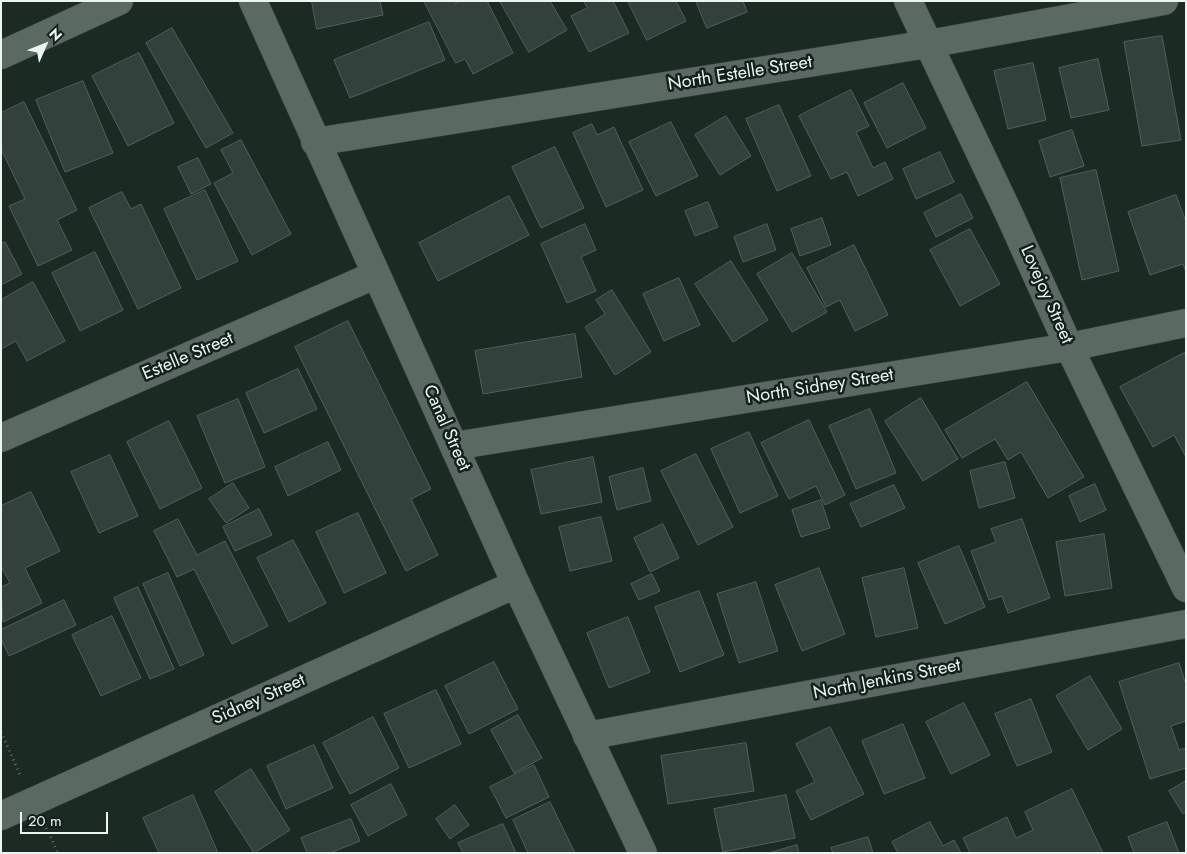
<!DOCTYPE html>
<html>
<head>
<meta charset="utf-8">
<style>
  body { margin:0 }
  #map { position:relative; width:1187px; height:854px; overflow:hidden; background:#1c2a24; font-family:Jost,sans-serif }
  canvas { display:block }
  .frame { position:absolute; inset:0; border:2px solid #ebf4f0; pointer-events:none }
  .north { position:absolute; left:20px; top:20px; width:50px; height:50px; -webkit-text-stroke:4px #13201b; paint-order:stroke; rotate:46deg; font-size:14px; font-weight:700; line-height:20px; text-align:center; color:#ebf4f0 }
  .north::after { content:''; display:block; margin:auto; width:18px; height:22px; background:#ebf4f0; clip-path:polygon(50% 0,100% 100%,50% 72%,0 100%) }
  .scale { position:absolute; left:20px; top:812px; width:88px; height:22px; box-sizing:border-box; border:2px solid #ebf4f0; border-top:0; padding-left:6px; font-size:15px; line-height:18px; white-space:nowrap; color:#ebf4f0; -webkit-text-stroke:4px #13201b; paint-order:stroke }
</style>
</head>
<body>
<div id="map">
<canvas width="1187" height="854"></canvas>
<div class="frame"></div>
<div class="north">N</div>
<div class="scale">20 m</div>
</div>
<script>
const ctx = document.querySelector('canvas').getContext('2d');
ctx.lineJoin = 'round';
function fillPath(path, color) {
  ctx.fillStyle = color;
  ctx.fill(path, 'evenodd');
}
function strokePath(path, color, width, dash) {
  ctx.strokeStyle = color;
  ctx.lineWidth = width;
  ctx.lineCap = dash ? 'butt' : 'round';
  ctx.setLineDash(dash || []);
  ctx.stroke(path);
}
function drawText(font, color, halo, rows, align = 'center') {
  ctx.font = font + ' Jost,sans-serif';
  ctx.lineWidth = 5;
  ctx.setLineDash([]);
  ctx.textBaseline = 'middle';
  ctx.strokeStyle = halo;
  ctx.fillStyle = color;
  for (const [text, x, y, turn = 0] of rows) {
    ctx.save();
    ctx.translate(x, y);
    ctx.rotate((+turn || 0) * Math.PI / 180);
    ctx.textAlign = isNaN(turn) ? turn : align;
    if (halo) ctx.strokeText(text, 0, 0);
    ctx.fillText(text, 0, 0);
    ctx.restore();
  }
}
const building = new Path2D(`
  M312,1H380L383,15L317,29Z
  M424,1H454L455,4L460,1H487L513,53L473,74L465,59L456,63Z
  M500,1H550L567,30L529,52Z
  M584,1H613L629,33L589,52L571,16L587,8Z
  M628,1H676L686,21L647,40Z
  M696,1H743L747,12L707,28Z
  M429,22L445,60L350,98L334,60Z
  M172,28L233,133L206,148L146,43Z
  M1162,36L1181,140L1142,146L1124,42Z
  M139,53L174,123L128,146L92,76Z
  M1098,59L1109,110L1071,118L1059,68Z
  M1033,63L1046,120L1008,129L994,71Z
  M83,81L113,153L65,172L36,100Z
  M903,83L926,128L887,148L864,103Z
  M851,90L869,126L856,132L873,168L885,162L893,179L858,196L847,172L831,179L799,116Z
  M24,102L77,210L57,220L72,250L38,266L9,206L25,199L1,149V113Z
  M779,105L811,176L777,191L746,119Z
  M726,116L751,156L720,175L695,135Z
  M671,122L698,176L656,196L629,142Z
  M592,124L597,135L614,127L643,190L606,207L573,133Z
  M1072,130L1084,166L1050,177L1039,141Z
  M241,140L291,234L252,255L214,183L233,173L221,150Z
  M555,147L584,208L541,228L512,167Z
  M940,152L954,182L916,199L903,169Z
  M198,158L211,184L191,194L178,167Z
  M1096,170L1119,271L1082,280L1060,178Z
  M205,190L238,261L197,280L164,209Z
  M122,192L131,209L141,204L181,288L138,309L89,208Z
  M961,194L973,218L936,237L924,213Z
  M1176,195L1186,222V272L1183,264L1150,275L1128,212Z
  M509,196L529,235L438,281L419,243Z
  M708,202L718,227L695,236L685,211Z
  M822,218L831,245L800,256L791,229Z
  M585,224L596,250L581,257L596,291L567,303L541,244Z
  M767,224L776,250L743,262L734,237Z
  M970,229L1000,284L960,306L930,250Z
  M5,242L22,274L1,285V244Z
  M854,245L888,315L855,331L840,300L826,307L807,268Z
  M95,252L123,310L80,331L52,273Z
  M792,253L827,312L792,332L757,274Z
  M731,261L768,320L733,342L695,284Z
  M679,278L700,325L664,341L643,294Z
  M33,282L65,341L27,361L16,341L1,349V300Z
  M612,290L651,352L615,375L585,327L605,314L596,300Z
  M348,321L431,489L411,499L438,555L406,571L295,347Z
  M575,334L582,377L483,394L475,351Z
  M1186,352V457L1174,435L1153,447L1120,387Z
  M298,369L317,409L264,433L246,393Z
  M1027,382L1084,477L1048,498L1021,452L1008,460L995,439L962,458L945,430Z
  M921,398L958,459L923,481L885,421Z
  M238,399L265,467L225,483L197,416Z
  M870,409L896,473L856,489L829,426Z
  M809,420L845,495L825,505L816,486L789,499L761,443Z
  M169,421L202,488L160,509L127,442Z
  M749,432L778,496L740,513L711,449Z
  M328,442L341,470L288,496L275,467Z
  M696,454L733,527L698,545L661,471Z
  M110,455L138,516L99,533L71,472Z
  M593,457L602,502L541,514L531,470Z
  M1005,462L1015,498L979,508L970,471Z
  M643,468L651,501L617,510L609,477Z
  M233,483L249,508L226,523L209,499Z
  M1095,484L1106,510L1080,522L1069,496Z
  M894,485L905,508L861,527L850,504Z
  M31,492L60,551L25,568L42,603L3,622L1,587L10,583L1,566V506Z
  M821,500L830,528L801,537L792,510Z
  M259,509L272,535L235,551L223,527Z
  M358,513L386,573L344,593L316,532Z
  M601,517L612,561L570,571L559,527Z
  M178,519L197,555L225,541L268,626L232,644L194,569L177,577L154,531Z
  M1022,519L1050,598L1008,613L1002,596L989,600L971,551L996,542L991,529Z
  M663,524L679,558L650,572L634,538Z
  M1104,534L1112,588L1065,596L1056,542Z
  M293,540L326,603L289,622L257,558Z
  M959,546L985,607L945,624L918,563Z
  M819,568L845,634L802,651L775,585Z
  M904,568L918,628L876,637L862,578Z
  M168,573L204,655L180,666L143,584Z
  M652,574L660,591L639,600L631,584Z
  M756,582L778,651L739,663L717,594Z
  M138,587L174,669L150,679L114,598Z
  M699,591L724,655L680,672L655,607Z
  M64,600L76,625L9,656L1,639V630Z
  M112,616L141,678L101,696L72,635Z
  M628,617L650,672L609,688L587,633Z
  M494,662L518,709L469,734L445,686Z
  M1179,663L1186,685V721L1171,726L1179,750L1186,748V768L1150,779L1119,682Z
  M1090,676L1122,729L1088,750L1056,696Z
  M436,690L461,744L409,768L384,714Z
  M1031,699L1052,752L1017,766L995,714Z
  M964,703L990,755L951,774L926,722Z
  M518,715L542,758L514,773L491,730Z
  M373,717L399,768L350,794L323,743Z
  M903,724L925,778L884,794L862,741Z
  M830,727L864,794L811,820L796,791L815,782L796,744Z
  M746,743L754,791L668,804L661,756Z
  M314,745L333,788L286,809L267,766Z
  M534,765L549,797L506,818L490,787Z
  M251,769L290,830L254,853L215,792Z
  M1186,781V812L1183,814L1169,791Z
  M391,784L407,815L368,836L351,805Z
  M1072,789L1103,853H970L963,838L1007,817L1016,838L1033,830L1025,812Z
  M193,795L218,853H159L143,818Z
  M786,795L795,838L723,852L714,809Z
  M550,802L575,853H528L513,820Z
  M455,805L469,825L450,839L436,819Z
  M351,819L360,841L330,853H307L301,838Z
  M930,822L943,846L954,840L961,853H898L892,842Z
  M1167,822L1179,853H1134L1128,837Z
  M503,824L516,853H463L458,843Z
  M868,837L873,853H833L831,848Z
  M797,845L799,853H769Z`);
fillPath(building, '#32413b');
strokePath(building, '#51605a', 1);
const minor = new Path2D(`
  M908,1L1010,216L1069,347L1186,588
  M1,55L119,1
  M315,142L928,44L1164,1
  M1,438L375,275
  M454,446L1069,347L1186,323
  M587,736L1186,624
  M1,816L516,584`);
const tertiary = new Path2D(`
  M253,1L516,584L643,853`);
strokePath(minor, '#384440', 29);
strokePath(tertiary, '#384440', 29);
strokePath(new Path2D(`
  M1,732L21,777
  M46,828L58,853`), '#5f6b66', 3, [1, 4]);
strokePath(minor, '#5a6a63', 28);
strokePath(tertiary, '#5a6a63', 28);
drawText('18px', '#ebf4f0', '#13201b', [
  ["North Estelle Street",740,74,-9],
  ["Lovejoy Street",1046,295,66],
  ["Estelle Street",188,357,-23],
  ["North Sidney Street",820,387,-9],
  ["Canal Street",446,428,66],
  ["North Jenkins Street",887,680,-11],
  ["Sidney Street",259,700,-24]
]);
</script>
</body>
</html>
